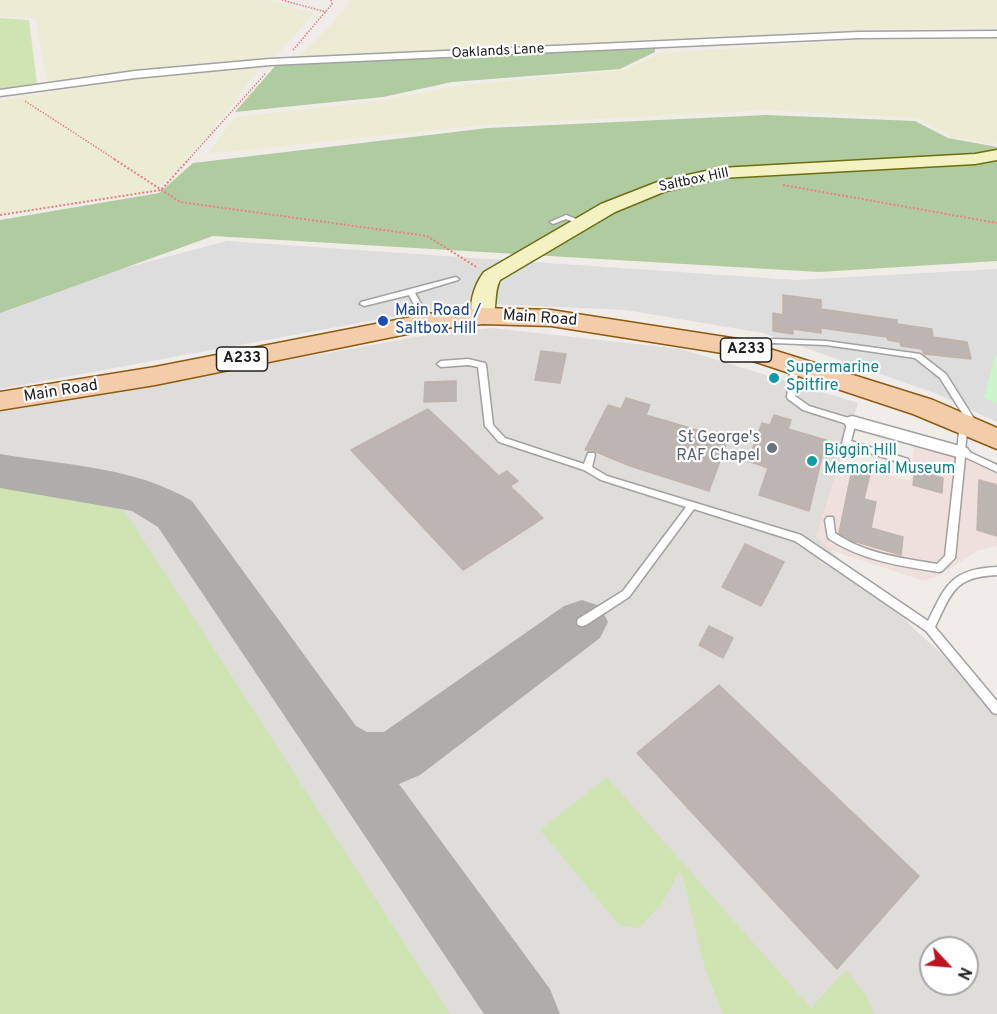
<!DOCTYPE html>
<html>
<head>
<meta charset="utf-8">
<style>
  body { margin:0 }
  #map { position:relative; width:997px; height:1014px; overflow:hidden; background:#f0ece8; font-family:Overpass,sans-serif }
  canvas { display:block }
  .north { position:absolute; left:919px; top:936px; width:60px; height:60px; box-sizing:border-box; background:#fff; border:2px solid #a6a6a6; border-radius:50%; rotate:116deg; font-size:16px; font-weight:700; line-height:24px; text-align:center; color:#202020 }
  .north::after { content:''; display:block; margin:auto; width:21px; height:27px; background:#bd1422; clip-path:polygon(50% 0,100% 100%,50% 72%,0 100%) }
</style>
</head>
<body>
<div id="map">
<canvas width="997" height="1014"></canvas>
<div class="north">N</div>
</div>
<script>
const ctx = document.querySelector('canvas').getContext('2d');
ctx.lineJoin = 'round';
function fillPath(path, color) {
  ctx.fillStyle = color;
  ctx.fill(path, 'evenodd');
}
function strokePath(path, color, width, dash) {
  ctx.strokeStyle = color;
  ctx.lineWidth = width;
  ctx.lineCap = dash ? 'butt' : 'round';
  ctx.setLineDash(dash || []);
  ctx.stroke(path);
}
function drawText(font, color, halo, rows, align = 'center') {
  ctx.font = font + ' Overpass,sans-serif';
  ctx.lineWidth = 4.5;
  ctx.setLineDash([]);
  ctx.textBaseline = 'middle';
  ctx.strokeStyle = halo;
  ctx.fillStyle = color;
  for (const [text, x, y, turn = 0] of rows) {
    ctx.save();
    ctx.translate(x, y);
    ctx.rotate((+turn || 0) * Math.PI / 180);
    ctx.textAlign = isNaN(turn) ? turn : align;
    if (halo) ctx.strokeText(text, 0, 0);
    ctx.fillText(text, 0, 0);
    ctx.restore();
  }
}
fillPath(new Path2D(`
  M227,241L796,280L997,269V422L937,394L763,333L626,310L467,303L0,389V301Z`), '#dedddd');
fillPath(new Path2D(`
  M914,444L955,457L956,445L997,463V546L979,550L940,575L924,581L815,545L820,510L836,459L910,481Z`), '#f0e0dd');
fillPath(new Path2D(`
  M492,328L681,349L858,403L816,537L997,706V1014H0V412L444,332ZM931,948H967V984H931Z`), '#dfddd9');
fillPath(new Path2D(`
  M0,0H268L314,13L283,49L270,58L201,63L47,82L36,18L0,16Z
  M348,0H997V27L859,30L299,56L332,24L349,3Z
  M997,38V143L991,144L952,137L918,118L765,110L484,125L207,154L235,117L387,100L454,86L625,70L660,53L860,40Z
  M260,67L226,113L184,163L155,191L0,216V100L135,79Z`), '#ececd5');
fillPath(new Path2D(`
  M0,18L29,20L37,84L0,89Z
  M0,487L124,510L450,1014H0Z
  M607,777L811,1008L846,970L866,995L874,1014H723L705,969L682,874L679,872L661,905L639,928L620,926L540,830Z`), '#d0e4b3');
fillPath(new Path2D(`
  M655,47V52L620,69L452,82L383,97L235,112L276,65Z
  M766,115L915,121L948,138L997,147V261L819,272L213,236L0,313V220L159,193L193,163L488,128Z`), '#b1cba1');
fillPath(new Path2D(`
  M995,355L997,356V403L984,398Z`), '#caf5ca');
fillPath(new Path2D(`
  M0,454C64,465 136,467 192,501L356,726L367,732H384L564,606L582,600L600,606L608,622L600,638L420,775L399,784L550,989L560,1014H484L158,527L132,511L0,488Z`), '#afadab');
const building = new Path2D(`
  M783,295L821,300V309L897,320V324L932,329L933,337L967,342L971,359L924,354L922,349L901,346L900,342L888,340L887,337L821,328V333L793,329V334L773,331V313L783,315Z
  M541,351L566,354L560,383L535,380Z
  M456,381V401L424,402L425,382Z
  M626,398L650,405L646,415L728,439L709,491L630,466L594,451L585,450L608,405L621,409Z
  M428,409L499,476L507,471L518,481L510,486L543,518L463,570L351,450Z
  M774,415L791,420L788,429L826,440L809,511L759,495L768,468L748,461L762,423L770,425Z
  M853,465L871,470L864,499L876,502L871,528L903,537L901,555L853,541L839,533Z
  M915,470L943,478L942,493L913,485Z
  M979,480L997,485V536L977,530Z
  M745,544L784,562L761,606L722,587Z
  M709,626L733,638L723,658L699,645Z
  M719,685L919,876L837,969L637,753Z`);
fillPath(building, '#bdb5b1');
strokePath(building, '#c0b3ab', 1.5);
const lane = new Path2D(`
  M566,215L584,222L585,223L582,225L566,219L553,224L550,222Z
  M456,277L459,279L458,280L415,293L431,322L430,324H424L409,295L364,306L360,304L361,302Z
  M773,339L826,341L920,354L946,374L978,425L974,428L971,427L940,378L915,358L826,345L773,343L748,351L744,349L745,347Z
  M468,359L485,363L486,365L493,425L505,438L584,464L588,453H594L595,455L592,467L607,476L801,535L928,621C946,584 952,569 997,567V575C954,577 952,592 935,627L997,701V714L993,713L926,631L795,541L694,509L629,597L586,625L582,626L578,625L577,622L578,619L623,591L686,507L601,480L584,470L499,442L485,426L478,367L468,365L441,367L437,364L441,361Z
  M795,361L799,364L795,396L809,406L855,420L856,422L851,441L908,459L909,461L908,463L905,464L843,445L842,443L847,424L803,410L788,399L787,397L791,364Z
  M964,421L968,424L965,450L997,465V472L965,457L955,558L942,571L939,572C900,566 860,560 828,538L825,520L827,517H833L835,533C865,554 902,558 937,564L945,556L960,424Z`);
const street = new Path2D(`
  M997,31V37L859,38L270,65L135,78L0,96V90L135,71L270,59L859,32Z
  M852,416L967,448L970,452L961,458L846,426L844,422L846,418Z`);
const secondary = new Path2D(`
  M997,150V160L975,164L720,178L666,191L615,212L500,280C493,293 498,309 491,321H475C466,307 475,284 484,272L601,204L660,181L720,168L975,154Z`);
const primary = new Path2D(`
  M483,308L551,310L738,339L933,400L997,428V449L913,414L735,355L551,326L483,324L427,330L155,385L0,410V392L155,367L427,314Z`);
strokePath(lane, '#a1a1a1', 3);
strokePath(street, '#a1a1a1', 3);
strokePath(secondary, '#6c6f10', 3);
strokePath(primary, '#8e590f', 3);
strokePath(new Path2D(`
  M282,0L326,12
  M293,50L332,4L331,0
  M25,101L116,160
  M188,160L266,73`), '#ed7e7c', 1.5, [1.5, 1.5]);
strokePath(new Path2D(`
  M114,159L180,202L427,236L478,268
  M783,185L997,223
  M0,215L161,190L189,159`), '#ed7e7c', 2, [2, 2]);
fillPath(lane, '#fff');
fillPath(street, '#fff');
fillPath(secondary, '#f4f2c2');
fillPath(primary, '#f3cdaa');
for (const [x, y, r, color] of [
  [383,321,6,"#1a4fb4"],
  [774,378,6,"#0f9aa8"],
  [772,448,6,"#6b7280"],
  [812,461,6,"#0f9aa8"]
]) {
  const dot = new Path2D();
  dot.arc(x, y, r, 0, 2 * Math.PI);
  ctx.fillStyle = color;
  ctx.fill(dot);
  strokePath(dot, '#fff', 2);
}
drawText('14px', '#202020', '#fff', [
  ["Oaklands Lane",498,52,-3],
  ["Saltbox Hill",694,181,-12]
]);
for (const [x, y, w] of [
  [746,350,51],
  [242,359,51]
]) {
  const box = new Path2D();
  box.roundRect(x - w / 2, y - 12, w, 24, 4.5);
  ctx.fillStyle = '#fff';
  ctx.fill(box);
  strokePath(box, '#202020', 1.5);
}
drawText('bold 15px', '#202020', null, [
  ["A233",746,350],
  ["A233",242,359]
]);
drawText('16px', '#164399', '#fff', [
  ["Main Road /",395,312],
  ["Saltbox Hill",395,330]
], 'left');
drawText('16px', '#202020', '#fff', [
  ["Main Road",540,319,4],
  ["Main Road",61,392,-9]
]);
drawText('16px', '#0d838f', '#fff', [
  ["Supermarine",786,369],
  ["Spitfire",786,387],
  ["Biggin Hill",824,452],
  ["Memorial Museum",824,470]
], 'left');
drawText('16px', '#5b616d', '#fff', [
  ["St George's",760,439],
  ["RAF Chapel",760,457]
], 'right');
</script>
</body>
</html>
